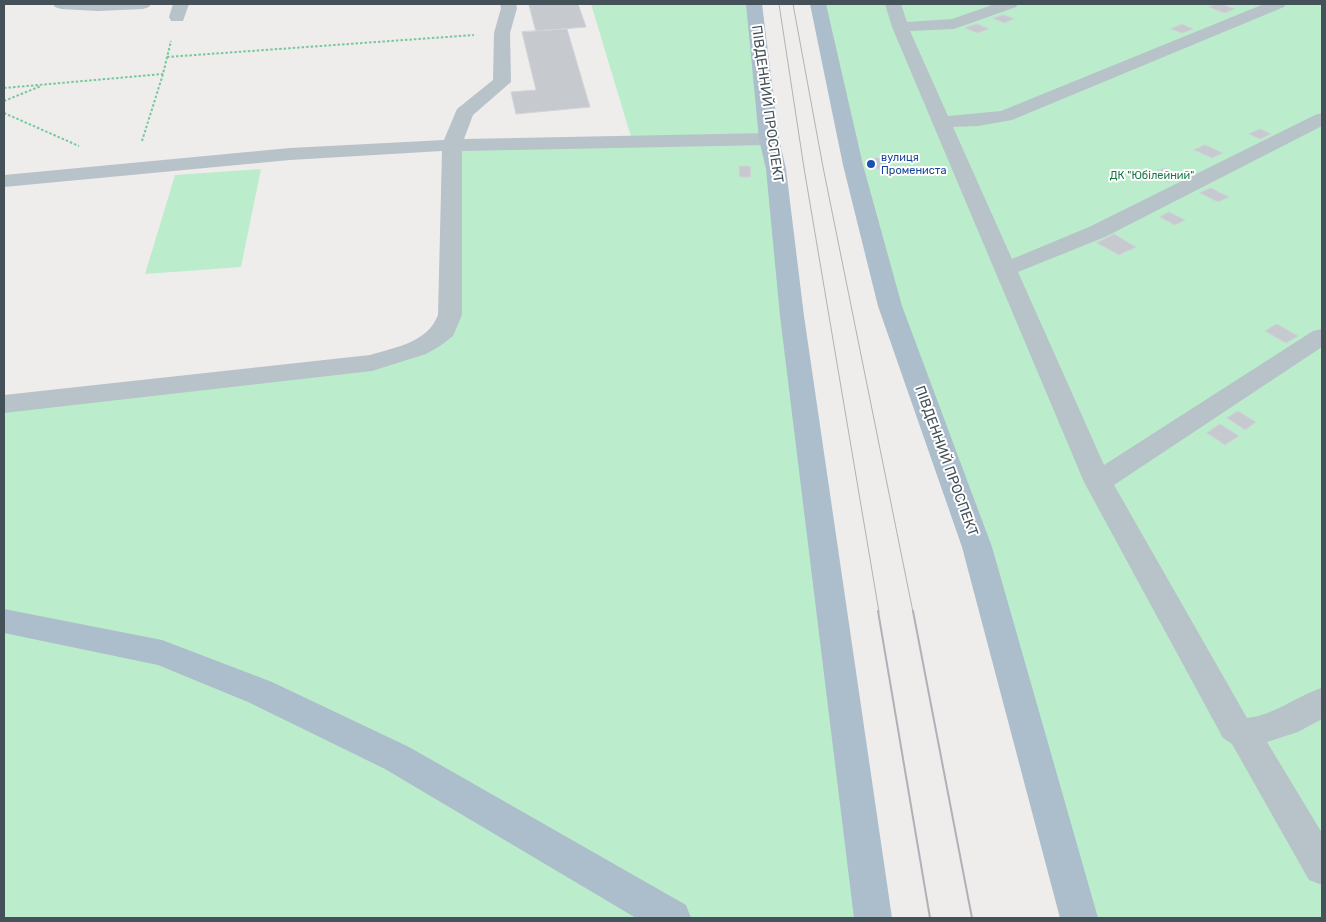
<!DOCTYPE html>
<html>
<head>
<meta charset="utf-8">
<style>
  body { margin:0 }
  #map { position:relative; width:1326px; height:922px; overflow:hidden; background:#efecec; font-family:Rubik,sans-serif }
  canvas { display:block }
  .frame { position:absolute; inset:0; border:5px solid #455159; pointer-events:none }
</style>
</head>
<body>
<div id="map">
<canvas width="1326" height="922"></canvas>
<div class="frame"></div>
</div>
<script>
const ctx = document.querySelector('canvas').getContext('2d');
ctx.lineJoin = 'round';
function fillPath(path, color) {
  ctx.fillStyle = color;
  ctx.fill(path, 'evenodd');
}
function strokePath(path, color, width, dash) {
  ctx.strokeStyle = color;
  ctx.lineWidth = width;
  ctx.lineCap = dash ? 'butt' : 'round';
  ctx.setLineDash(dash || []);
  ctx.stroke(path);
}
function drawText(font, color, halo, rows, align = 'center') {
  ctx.font = font + ' Rubik,sans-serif';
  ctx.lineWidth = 4;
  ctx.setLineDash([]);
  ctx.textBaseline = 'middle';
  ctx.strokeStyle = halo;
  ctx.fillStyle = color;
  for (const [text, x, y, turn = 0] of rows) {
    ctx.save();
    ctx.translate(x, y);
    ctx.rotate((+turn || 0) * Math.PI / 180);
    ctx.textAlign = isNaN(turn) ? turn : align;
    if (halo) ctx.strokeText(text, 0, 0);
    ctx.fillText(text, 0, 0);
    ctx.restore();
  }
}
fillPath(new Path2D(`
  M591,4H755L868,918H4V404L372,363L444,331L452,145L632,140Z
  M818,4H1322V918H1079L1068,875L853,165Z
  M261,169L241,267L145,274L175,175Z`), '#bbedcc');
const building = new Path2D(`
  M529,4H578L586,27L536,31Z
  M1217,4H1222L1235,9L1224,13L1209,7Z
  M1004,15L1014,19L1004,23L993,18Z
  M977,24L989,29L977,33L965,28Z
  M1182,24L1193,29L1182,33L1171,29Z
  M567,29L590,107L516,114L511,92L536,90L522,32Z
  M1260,129L1271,134L1260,139L1249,134Z
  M1205,145L1223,153L1212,158L1194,150Z
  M874,158H885L888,169H877Z
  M739,166H750L751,177H740Z
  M1165,168L1181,176L1168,182L1152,174Z
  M1211,188L1229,197L1218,202L1200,193Z
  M1169,212L1185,220L1175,225L1160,217Z
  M1114,234L1136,247L1119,255L1097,243Z
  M1277,324L1298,336L1286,343L1265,331Z
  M1238,411L1256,422L1245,430L1227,418Z
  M1220,424L1239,436L1225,445L1207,433Z`);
fillPath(building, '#c6cacf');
strokePath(building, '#d0d3d8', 1);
strokePath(new Path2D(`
  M167,57L474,35
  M4,88L163,74
  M4,101L41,86
  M4,113L79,146
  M142,141L163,74L171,41`), '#74ca9b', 2, [2.5, 2]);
fillPath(new Path2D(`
  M53,4H151L149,7L143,9L98,11L61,9L55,7Z
  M173,4H189L183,21H171L169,17Z
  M500,4H516L517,8L510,33L511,82L473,115L464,139L769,133L776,135L779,139L776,143L769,145L462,151V315L453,336L440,346L426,354L372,371L4,413V395L370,355C396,347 427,343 438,315L442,151L290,160L4,187V175L290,148L444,140L457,109L493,80L494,33L501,8Z
  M885,4H901L907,22L952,19L995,4H1018L1016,7L954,29L910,31L948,116L1001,111L1264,4H1286L1284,7L1012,120L978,126L953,127L1012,259L1089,227L1315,115L1322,113V126L1105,237L1018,272L1104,465L1313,331L1322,329V347L1114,485L1247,718C1275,715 1296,696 1322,688V719L1298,732L1267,742L1322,833V885L1309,880L1232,744L1223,738L1084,482L892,27Z`), '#b8c2c9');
fillPath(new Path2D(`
  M746,4H762L779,139L786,169L804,316L892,918H854L780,316L766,169L759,139Z
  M810,4H826L863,165L902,306L992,547L1098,918H1060L962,547L878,306L843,165Z
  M4,609L162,640L272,682L409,747L686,905L691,918H636L385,769L248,702L158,665L4,633Z`), '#acbdcb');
strokePath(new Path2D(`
  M779,4L804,168L879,612
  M793,4L823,167L913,612`), '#afb2b7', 1);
strokePath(new Path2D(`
  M878,611L930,918
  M913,611L972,918`), '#afb2b7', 2);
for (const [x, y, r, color] of [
  [871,164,5,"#1a4fb4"]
]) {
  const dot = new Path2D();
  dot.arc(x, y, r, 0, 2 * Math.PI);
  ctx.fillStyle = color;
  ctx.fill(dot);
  strokePath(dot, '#fff', 2);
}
drawText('11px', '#164399', '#fff', [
  ["вулиця",881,158],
  ["Промениста",881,171]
], 'left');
drawText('11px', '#187844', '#fff', [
  ["ДК \"Юбілейний\"",1152,176]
]);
drawText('14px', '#455159', '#fff', [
  ["ПІВДЕННИЙ ПРОСПЕКТ",767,104,82],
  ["ПІВДЕННИЙ ПРОСПЕКТ",946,461,70]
]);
</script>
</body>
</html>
